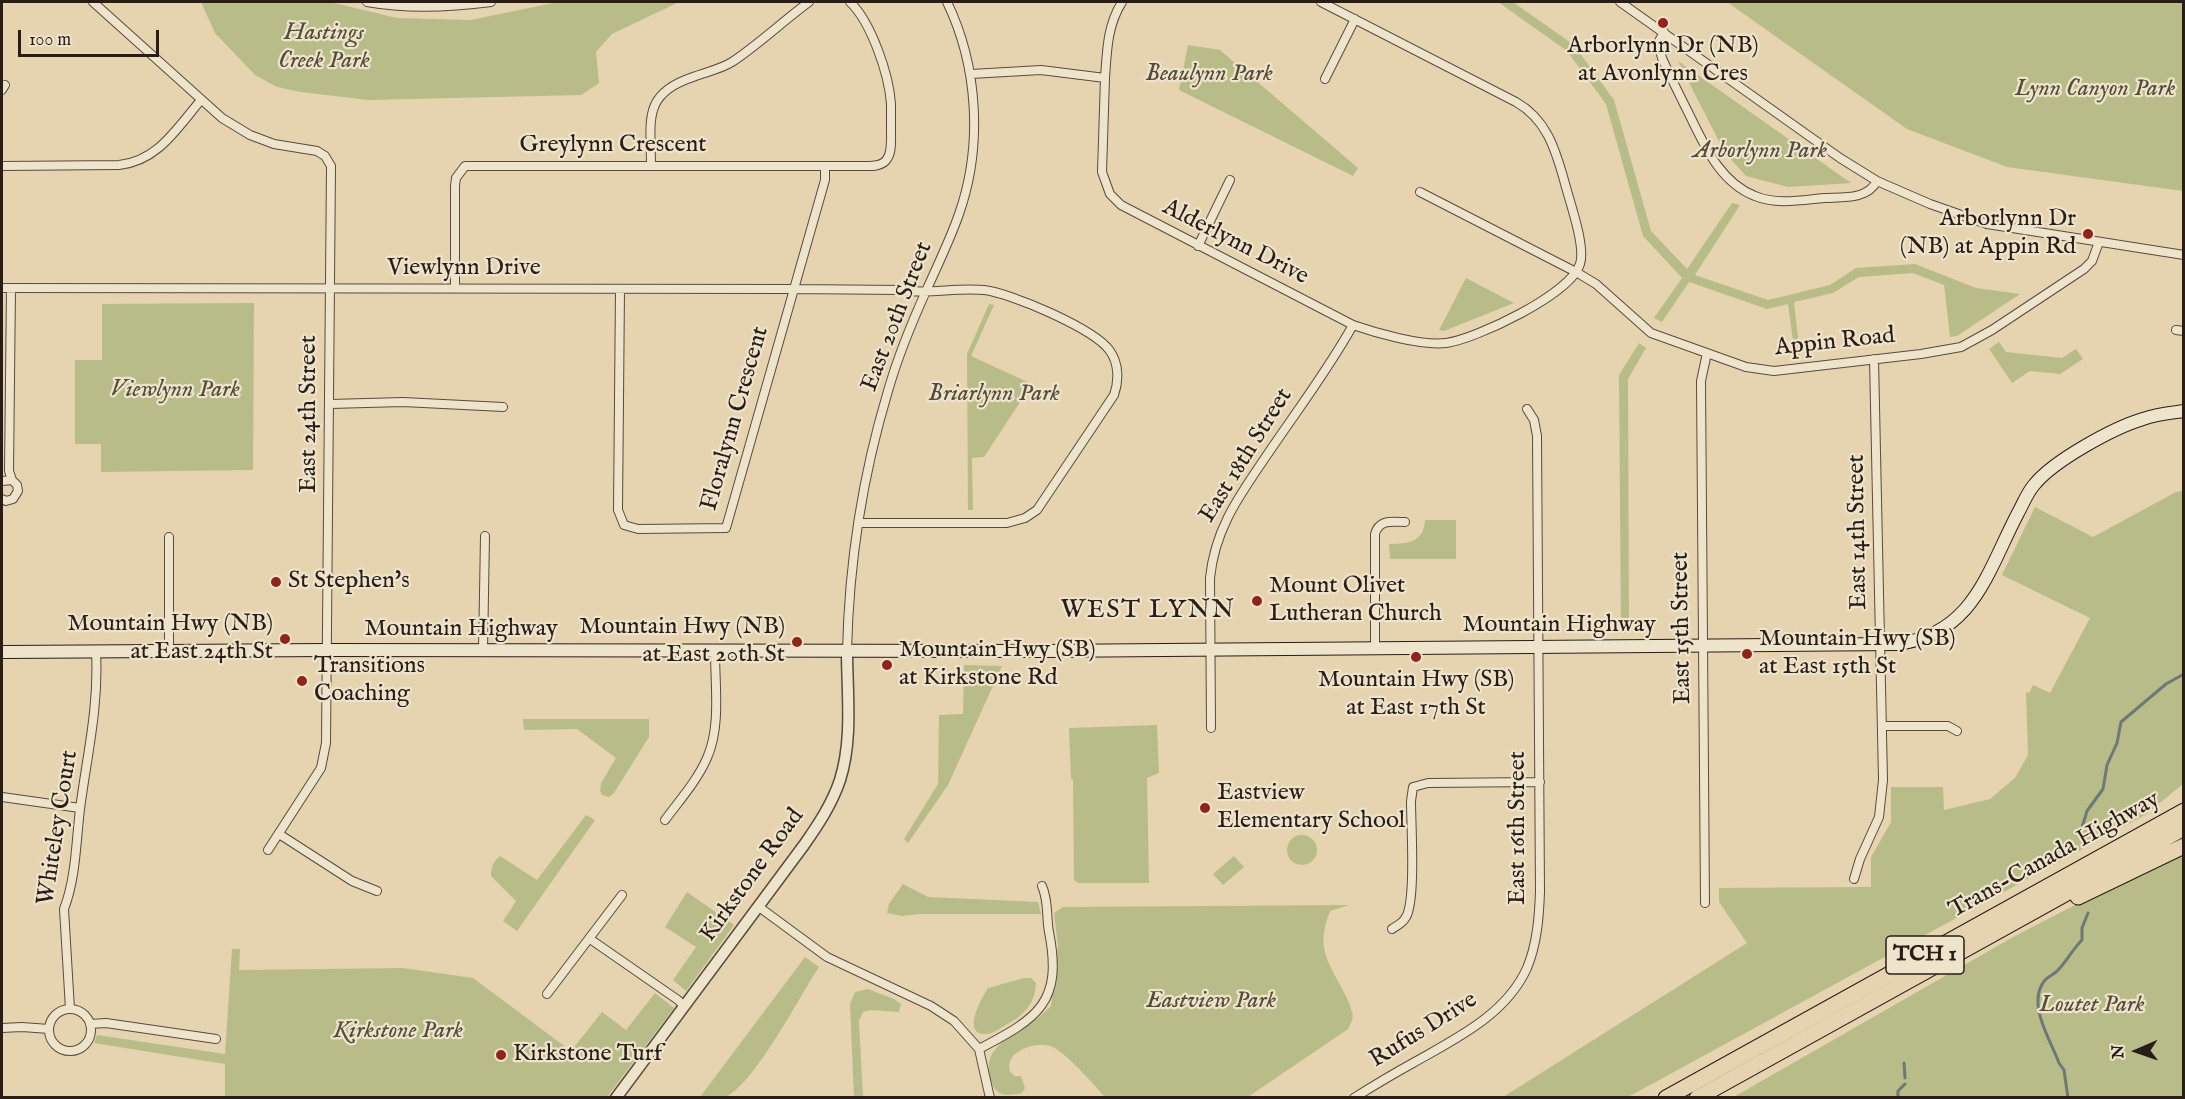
<!DOCTYPE html>
<html>
<head>
<meta charset="utf-8">
<style>
  body { margin:0 }
  #map { position:relative; width:2185px; height:1099px; overflow:hidden; background:#e5d4af; font-family:"IM FELL English",serif }
  canvas { display:block }
  .frame { position:absolute; inset:0; border:3px solid #2a1d18; pointer-events:none }
  .north { position:absolute; left:2107px; top:1021px; width:60px; height:60px; -webkit-text-stroke:4px #eee3cb; paint-order:stroke; rotate:268deg; font-size:16px; font-weight:700; line-height:24px; text-align:center; color:#2a1d18 }
  .north::after { content:''; display:block; margin:auto; width:21px; height:27px; background:#2a1d18; clip-path:polygon(50% 0,100% 100%,50% 72%,0 100%) }
  .scale { position:absolute; left:18px; top:30px; width:141px; height:27px; box-sizing:border-box; border:3px solid #2a1d18; border-top:0; padding-left:8px; font-size:18px; line-height:21px; white-space:nowrap; color:#2a1d18; -webkit-text-stroke:4px #eee3cb; paint-order:stroke }
</style>
</head>
<body>
<div id="map">
<canvas width="2185" height="1099"></canvas>
<div class="frame"></div>
<div class="north">N</div>
<div class="scale">100 m</div>
</div>
<script>
const ctx = document.querySelector('canvas').getContext('2d');
ctx.lineJoin = 'round';
function fillPath(path, color) {
  ctx.fillStyle = color;
  ctx.fill(path, 'evenodd');
}
function strokePath(path, color, width, dash) {
  ctx.strokeStyle = color;
  ctx.lineWidth = width;
  ctx.lineCap = dash ? 'butt' : 'round';
  ctx.setLineDash(dash || []);
  ctx.stroke(path);
}
function drawText(font, color, halo, rows, align = 'center') {
  ctx.font = font + ' "IM FELL English",serif';
  ctx.lineWidth = 4.5;
  ctx.setLineDash([]);
  ctx.textBaseline = 'middle';
  ctx.strokeStyle = halo;
  ctx.fillStyle = color;
  for (const [text, x, y, turn = 0] of rows) {
    ctx.save();
    ctx.translate(x, y);
    ctx.rotate((+turn || 0) * Math.PI / 180);
    ctx.textAlign = isNaN(turn) ? turn : align;
    if (halo) ctx.strokeText(text, 0, 0);
    ctx.fillText(text, 0, 0);
    ctx.restore();
  }
}
fillPath(new Path2D(`
  M201,2H330L397,18L471,20L558,2H679L612,34L596,52L599,83L581,95L368,100L301,92L277,87L255,75L215,33Z
  M1498,2H1513L1574,45L1614,100L1651,231L1687,269L1732,203L1740,205L1695,275L1768,300L1830,285L1856,268L1915,264L1976,288L2020,294L1957,336L1950,337L1944,285L1913,273L1859,277L1833,293L1794,302L1800,355L1795,356L1788,304L1767,309L1689,282L1662,322L1654,318L1682,278L1643,236L1606,104L1567,51Z
  M1727,2H2183V191L2007,167L1907,129Z
  M1188,45L1220,50L1358,168L1353,176L1179,90Z
  M1678,61L1851,183L1788,187L1746,176L1725,153Z
  M1466,278L1514,303L1444,331L1439,330Z
  M254,303L253,470L101,472V444H75V360H102V304Z
  M989,304L994,305L971,356L1032,384L984,457L972,458L973,510H968L967,354Z
  M1999,342L2006,352L2062,358L2076,349L2083,359L2060,374L2030,371L2012,383L1989,349Z
  M1639,343L1646,348L1628,379L1629,633H1621L1619,375Z
  M2183,491V784L2145,815L1628,1097H1503L1747,943L1719,902V888L1871,887V857L1891,822V787H1943L1944,810L1990,799L2015,778L2028,755L2026,692L2029,693L2033,685L2050,693L2090,618L2002,575L2035,507L2093,537L2176,492Z
  M1425,520H1456V559H1390L1389,544C1408,544 1424,542 1425,520Z
  M964,665L1002,666L948,785L908,843L904,839L938,784L939,715L963,714Z
  M523,719H649V737L614,793L609,797L602,795L600,791L601,783L616,758L577,729L524,730Z
  M1157,725L1159,773L1147,778L1149,883H1078L1074,880L1073,779H1071L1069,728Z
  M586,815L595,820L517,931L503,921L516,901L491,876C491,867 493,862 500,856L537,880Z
  M1287 850a15 15 0 1 1 30 0a15 15 0 1 1-30 0Z
  M2183,841V1097L1732,1098L2013,937L2110,887Z
  M1234,856L1244,867L1223,885L1213,874Z
  M903,884L928,897L1038,902L1041,914H919L902,916L887,913L889,904Z
  M687,892L734,925L686,991L673,980L696,947L665,927Z
  M1349,905L1330,911C1326,922 1322,935 1324,948C1328,970 1347,991 1352,1012C1354,1018 1351,1024 1348,1029L1248,1097H1105C1095,1086 1063,1049 1050,1046C1039,1043 1028,1046 1018,1052C1010,1057 1008,1064 1010,1072L1015,1076H1021L1025,1088L1022,1093C1012,1095 999,1098 993,1086C978,1051 1005,1040 1029,1024C1037,1019 1044,1013 1051,1006L1058,946L1054,913L1063,907Z
  M232,949H240L239,970L403,968L473,978L571,1051L602,1012L626,1030L655,993L674,1008L607,1097H225V1064L94,1043L97,1035L225,1054Z
  M805,957L819,967C800,995 753,1088 723,1098C717,1099 707,1098 700,1097Z
  M1024,978H1031L1036,983C1035,1005 1023,1016 1004,1026C999,1029 992,1034 987,1034C960,1036 982,997 988,988Z
  M868,989L894,999L901,1004L899,1012L871,1010L863,1012L859,1021L863,1097H854L850,1004L855,992Z`), '#b8bc88');
strokePath(new Path2D(`
  M2080,834L2087,811L2103,789L2107,765L2117,743L2121,722L2166,684L2184,674
  M1904,1063L1905,1078
  M1898,1098V1091L1905,1084
  M2068,1098L2064,1070L2059,1063C2050,1039 2026,1003 2045,980C2049,976 2055,974 2059,969C2068,959 2073,949 2082,940V928L2088,913`), '#6d7976', 3);
const minor = new Path2D(`
  M93,2L222,118L250,135L274,144L317,151L325,156L331,166L326,743L321,768L268,850
  M367,2C406,9 452,7 491,2
  M1620,2L1840,158L1877,181L1930,204L1987,224L2184,255
  M1664,32L1658,43L1662,58C1670,76 1679,94 1688,112C1704,144 1719,182 1755,196C1776,205 1802,200 1824,198C1843,197 1867,200 1877,181
  M971,74L1041,70L1105,78L1102,172L1110,194L1121,205L1353,325C1376,333 1421,346 1446,343C1476,339 1571,294 1580,264C1586,246 1569,200 1564,180C1555,148 1546,119 1516,102L1321,2
  M1105,78C1107,51 1107,26 1122,2
  M1325,79L1355,19
  M2,90L5,85
  M2,166L119,165C158,161 177,128 201,100
  M651,166C651,120 642,94 693,77C706,72 721,69 732,62C759,44 783,21 809,2
  M1420,192L1576,272L1596,284L1651,333L1746,367L1774,371L1921,354L1961,347L1992,330L2084,269L2092,261L2099,242
  M1198,246L1230,180
  M2,288L793,289L901,290C928,295 956,287 984,290C1011,293 1095,329 1110,351C1119,364 1119,381 1114,395L1037,510L1025,518L1007,523H858
  M11,288L9,471L12,480
  M455,288V186L456,178L465,166H862C870,166 882,167 887,159C892,152 891,140 891,132C891,123 891,113 891,104C889,74 871,22 850,2
  M620,289L618,510L624,525L638,529L726,528L825,180V166
  M2176,330L2184,331
  M330,404L403,402L503,407
  M2,481L12,480L17,485L18,491L13,499L6,501L2,499
  M1375,648V534C1379,519 1392,522 1405,522
  M169,651V537
  M483,651L485,536
  M847,651C849,563 863,474 888,391C898,356 912,322 927,289C938,264 950,240 959,214C983,146 978,66 947,2
  M1883,726H1948L1957,731
  M1211,728L1210,578C1215,528 1240,495 1267,455C1296,412 1328,370 1353,325
  M2,797L80,808
  M665,820C679,801 697,781 707,758C721,727 715,686 715,652
  M279,834L352,881L377,891
  M1854,879L1860,859L1879,817L1883,780L1874,359
  M1705,903L1701,381L1707,353
  M759,907L827,957L931,1006L954,1021L979,1049L990,1098
  M1392,929C1398,925 1403,923 1406,917C1416,900 1411,824 1411,801L1413,787L1428,783L1540,782
  M590,939L678,1000L684,1006
  M547,994L622,895
  M70,1009L64,909C76,878 76,842 80,809C87,755 99,707 96,652
  M49 1030a21 21 0 1 1 42 0a21 21 0 1 1-42 0Z
  M90,1024L106,1023L216,1039
  M2,1028L22,1027L49,1029
  M979,1049C1038,1018 1063,1003 1049,932C1046,916 1049,902 1042,886
  M1354,1098C1373,1086 1393,1074 1413,1063C1455,1039 1506,1015 1527,968C1537,944 1539,918 1540,892L1537,436L1534,420L1527,409`);
const tertiary = new Path2D(`
  M616,1098L804,845C818,825 832,804 840,780C853,739 847,693 847,651`);
const secondary = new Path2D(`
  M2,652L327,650L1043,651L1897,644C1974,634 1987,572 2018,513C2023,504 2027,493 2034,485C2053,461 2113,428 2143,419C2156,414 2170,413 2184,411`);
const motorway = new Path2D(`
  M2078,897L2184,846
  M1666,1098L2184,811
  M1697,1098L2184,828`);
strokePath(minor, '#594b3e', 10);
strokePath(tertiary, '#594b3e', 13);
strokePath(secondary, '#2a1d18', 14);
strokePath(motorway, '#2a1d18', 17);
strokePath(minor, '#eee3cb', 8);
strokePath(tertiary, '#eee3cb', 10);
strokePath(secondary, '#eee3cb', 12);
strokePath(motorway, '#e5d4af', 15);
for (const [x, y, r, color] of [
  [1663,23,6,"#8f2418"],
  [2088,234,6,"#8f2418"],
  [276,582,6,"#8f2418"],
  [1257,601,6,"#8f2418"],
  [285,639,6,"#8f2418"],
  [797,642,6,"#8f2418"],
  [1747,654,6,"#8f2418"],
  [1416,657,6,"#8f2418"],
  [887,665,6,"#8f2418"],
  [302,681,6,"#8f2418"],
  [1205,808,6,"#8f2418"],
  [501,1055,6,"#8f2418"]
]) {
  const dot = new Path2D();
  dot.arc(x, y, r, 0, 2 * Math.PI);
  ctx.fillStyle = color;
  ctx.fill(dot);
  strokePath(dot, '#eee3cb', 2);
}
for (const [x, y, w] of [
  [1925,955,78]
]) {
  const box = new Path2D();
  box.roundRect(x - w / 2, y - 19, w, 38, 4.5);
  ctx.fillStyle = '#eee3cb';
  ctx.fill(box);
  strokePath(box, '#2a1d18', 1.5);
}
drawText('bold 22px', '#2a1d18', null, [
  ["TCH 1",1925,955]
]);
drawText('italic 24px', '#554d3a', '#eee3cb', [
  ["Hastings",324,34],
  ["Creek Park",324,62],
  ["Beaulynn Park",1209,75],
  ["Lynn Canyon Park",2095,90],
  ["Arborlynn Park",1760,152],
  ["Viewlynn Park",175,391],
  ["Briarlynn Park",994,395],
  ["Eastview Park",1211,1002],
  ["Loutet Park",2092,1006],
  ["Kirkstone Park",398,1032]
]);
drawText('24px', '#2a1d18', '#eee3cb', [
  ["Arborlynn Dr (NB)",1663,47,"center"],
  ["at Avonlynn Cres",1663,75,"center"],
  ["Arborlynn Dr",2076,220,"right"],
  ["(NB) at Appin Rd",2076,248,"right"],
  ["St Stephen's",288,582],
  ["Mount Olivet",1269,587],
  ["Lutheran Church",1269,615],
  ["Mountain Hwy (NB)",273,625,"right"],
  ["at East 24th St",273,653,"right"],
  ["Mountain Hwy (NB)",785,628,"right"],
  ["at East 20th St",785,656,"right"],
  ["Mountain Hwy (SB)",1759,640],
  ["at East 15th St",1759,668],
  ["Mountain Hwy (SB)",899,651],
  ["at Kirkstone Rd",899,679],
  ["Transitions",314,667],
  ["Coaching",314,695],
  ["Mountain Hwy (SB)",1416,681,"center"],
  ["at East 17th St",1416,709,"center"],
  ["Eastview",1217,794],
  ["Elementary School",1217,822],
  ["Kirkstone Turf",513,1055]
], 'left');
drawText('24px', '#2a1d18', '#eee3cb', [
  ["Greylynn Crescent",613,146],
  ["Alderlynn Drive",1235,243,27],
  ["Viewlynn Drive",464,269],
  ["East 20th Street",898,317,-69],
  ["Appin Road",1835,343,-6],
  ["East 24th Street",310,414,-90],
  ["Floralynn Crescent",736,419,-74],
  ["East 18th Street",1247,456,-58],
  ["East 14th Street",1859,532,-91],
  ["Mountain Highway",1559,626],
  ["East 15th Street",1683,628,-91],
  ["Mountain Highway",461,630],
  ["Whiteley Court",59,828,-81],
  ["East 16th Street",1519,828,-90],
  ["Trans-Canada Highway",2055,856,-29],
  ["Kirkstone Road",753,876,-54],
  ["Rufus Drive",1424,1031,-32]
]);
ctx.letterSpacing = '1.5px';
drawText('26px', '#2a1d18', '#eee3cb', [
  ["WEST LYNN",1148,612]
]);
ctx.letterSpacing = '0px';
</script>
</body>
</html>
